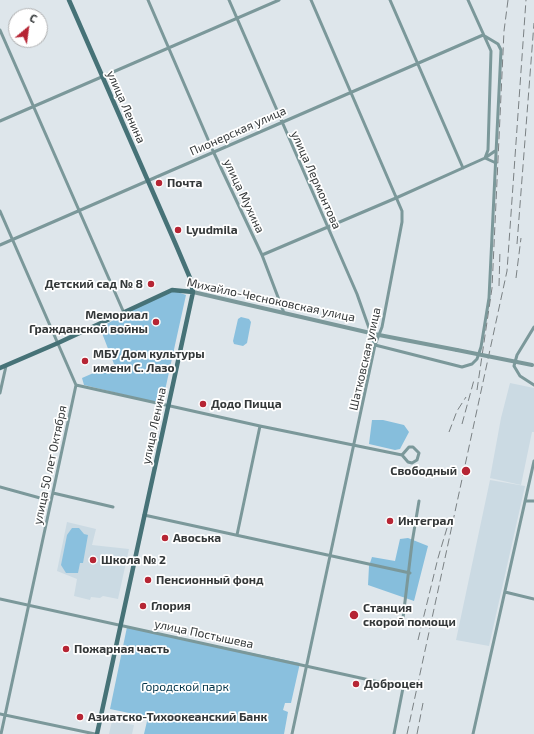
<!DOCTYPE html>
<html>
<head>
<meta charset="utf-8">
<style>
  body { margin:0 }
  #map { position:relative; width:534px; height:734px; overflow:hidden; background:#dee6eb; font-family:"Exo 2",sans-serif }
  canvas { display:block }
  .north { position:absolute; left:8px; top:8px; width:40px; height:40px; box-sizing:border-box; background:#fff; border:1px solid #aeafb0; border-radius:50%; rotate:29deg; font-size:11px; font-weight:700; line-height:16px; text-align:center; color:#343839 }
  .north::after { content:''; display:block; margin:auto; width:14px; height:18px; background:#b62534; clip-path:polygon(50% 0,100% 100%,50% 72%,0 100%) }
</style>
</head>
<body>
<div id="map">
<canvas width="534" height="734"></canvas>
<div class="north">С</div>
</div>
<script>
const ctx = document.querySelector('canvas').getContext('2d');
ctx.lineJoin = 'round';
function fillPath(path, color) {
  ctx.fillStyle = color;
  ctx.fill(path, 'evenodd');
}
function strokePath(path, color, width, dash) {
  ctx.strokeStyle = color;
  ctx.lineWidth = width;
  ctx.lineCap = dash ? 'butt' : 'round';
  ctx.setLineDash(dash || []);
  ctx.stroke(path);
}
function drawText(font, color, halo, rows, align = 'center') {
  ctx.font = font + ' "Exo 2",sans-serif';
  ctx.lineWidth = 3.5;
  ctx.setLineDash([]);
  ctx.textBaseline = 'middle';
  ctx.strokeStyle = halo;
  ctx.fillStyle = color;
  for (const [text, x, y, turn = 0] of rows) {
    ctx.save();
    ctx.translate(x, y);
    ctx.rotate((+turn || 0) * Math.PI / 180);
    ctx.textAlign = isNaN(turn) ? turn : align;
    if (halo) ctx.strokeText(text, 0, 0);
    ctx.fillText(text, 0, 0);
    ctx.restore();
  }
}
fillPath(new Path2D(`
  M510,383L534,388V432H532L521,485L490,478L501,418Z
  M490,480L525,486L489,646L456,640Z
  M67,522L96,529L92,545L129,549L118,599L103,596L100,598L91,597L90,600L74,596L77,579L57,571Z
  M112,721L134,725L132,734H109Z`), '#cbdae3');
fillPath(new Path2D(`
  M172,290L186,295L162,404L84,385L82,378L114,364L100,328L129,311Z
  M241,317L249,319L251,322L247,343L243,346L234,344L233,341L238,319Z
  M72,528H79L84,534L88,535L83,563H80L78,573H66L61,565L67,535Z
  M127,627L300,663L291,703H285L283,710L288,712L284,734H144L148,717L110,709Z`), '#8ac0de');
fillPath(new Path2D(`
  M372,420H383L404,425L409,432L400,449L395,450L369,444Z
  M408,538L428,546L414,601L368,585L369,566L372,557L395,561L400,539Z`), '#86bedc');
strokePath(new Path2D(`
  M148,0L213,151L262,255L284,313
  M229,0L357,294L375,345L462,367L472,364L477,359L481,347L489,298L501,50L498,44L483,35
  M390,0L463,168
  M0,30L124,313
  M0,121L279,0
  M485,158L495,151
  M485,158L496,163
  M0,211L76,385L1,734
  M0,245L483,35
  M262,255L396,198L485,158L488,150L491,51L468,0
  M534,327L517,355L514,366L520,376L534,385
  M76,385L260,426L402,455L408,462L412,463L417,460L419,453L413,447H409L402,455
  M0,393L6,366
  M0,487L51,501
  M53,493L113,507
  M525,501H534
  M144,515L410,573
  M237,535L260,426
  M505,592L534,599
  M0,599L397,686L403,688L394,734
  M403,618L412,543L419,501
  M0,714L95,734
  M292,734L375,345L382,327L402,222V211L311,0
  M473,734L534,461`), '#7b989a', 3);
strokePath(new Path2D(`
  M193,292L379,335L457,350`), '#7b989a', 4);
strokePath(new Path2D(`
  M69,0L176,245L190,278L193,292L97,734
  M0,368L58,343L172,290L193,292`), '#467277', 4.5);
strokePath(new Path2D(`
  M517,244L534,23
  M516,278L521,238
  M499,286L500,250
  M477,390L492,288L504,31L508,0
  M462,424L474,380
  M449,432L457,411L466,397
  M418,640L438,558L447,528
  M407,734L507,271L526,0
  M417,734L423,703`), '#7a8083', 1, [8, 4]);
strokePath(new Path2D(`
  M457,350L532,365`), '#7b989a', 4);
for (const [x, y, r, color] of [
  [159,183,4,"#b62534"],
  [178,230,4,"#b62534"],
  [151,284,4,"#b62534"],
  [156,322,4,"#b62534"],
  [85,361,4,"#b62534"],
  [203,404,4,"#b62534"],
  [466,471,5,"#b62534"],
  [390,521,4,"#b62534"],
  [165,538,4,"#b62534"],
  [93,560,4,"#b62534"],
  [148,580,4,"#b62534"],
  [143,606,4,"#b62534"],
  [354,615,5,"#b62534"],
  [66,649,4,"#b62534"],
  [356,684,4,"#b62534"],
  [80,717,4,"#b62534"]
]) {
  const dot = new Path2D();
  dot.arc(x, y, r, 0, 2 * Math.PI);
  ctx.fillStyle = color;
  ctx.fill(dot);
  strokePath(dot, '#fff', 1.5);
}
drawText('12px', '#343839', '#fff', [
  ["улица Ленина",126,107,66],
  ["Пионерская улица",238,131,-24],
  ["улица Лермонтова",316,180,66],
  ["улица Мухина",244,196,65],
  ["Михайло-Чесноковская улица",271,300,12],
  ["Шатковская улица",365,359,-77],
  ["улица Ленина",154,426,-78],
  ["улица 50 лет Октября",50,465,-78],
  ["улица Постышева",204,634,12]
]);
drawText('bold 12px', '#343839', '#fff', [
  ["Почта",167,183],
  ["Lyudmila",186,230],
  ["Детский сад № 8",143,284,"right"],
  ["Мемориал",148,315,"right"],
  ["Гражданской войны",148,329,"right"],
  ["МБУ Дом культуры",93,354],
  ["имени С. Лазо",93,368],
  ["Додо Пицца",211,404],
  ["Свободный",457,471,"right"],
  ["Интеграл",398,521],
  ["Авоська",173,538],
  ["Школа № 2",101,560],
  ["Пенсионный фонд",156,580],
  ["Глория",151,606],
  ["Станция",363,608],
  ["скорой помощи",363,622],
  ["Пожарная часть",74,649],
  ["Доброцен",364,684],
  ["Азиатско-Тихоокеанский Банк",88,717]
], 'left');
drawText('12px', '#023449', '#fff', [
  ["Городской парк",185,687]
]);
</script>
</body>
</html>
